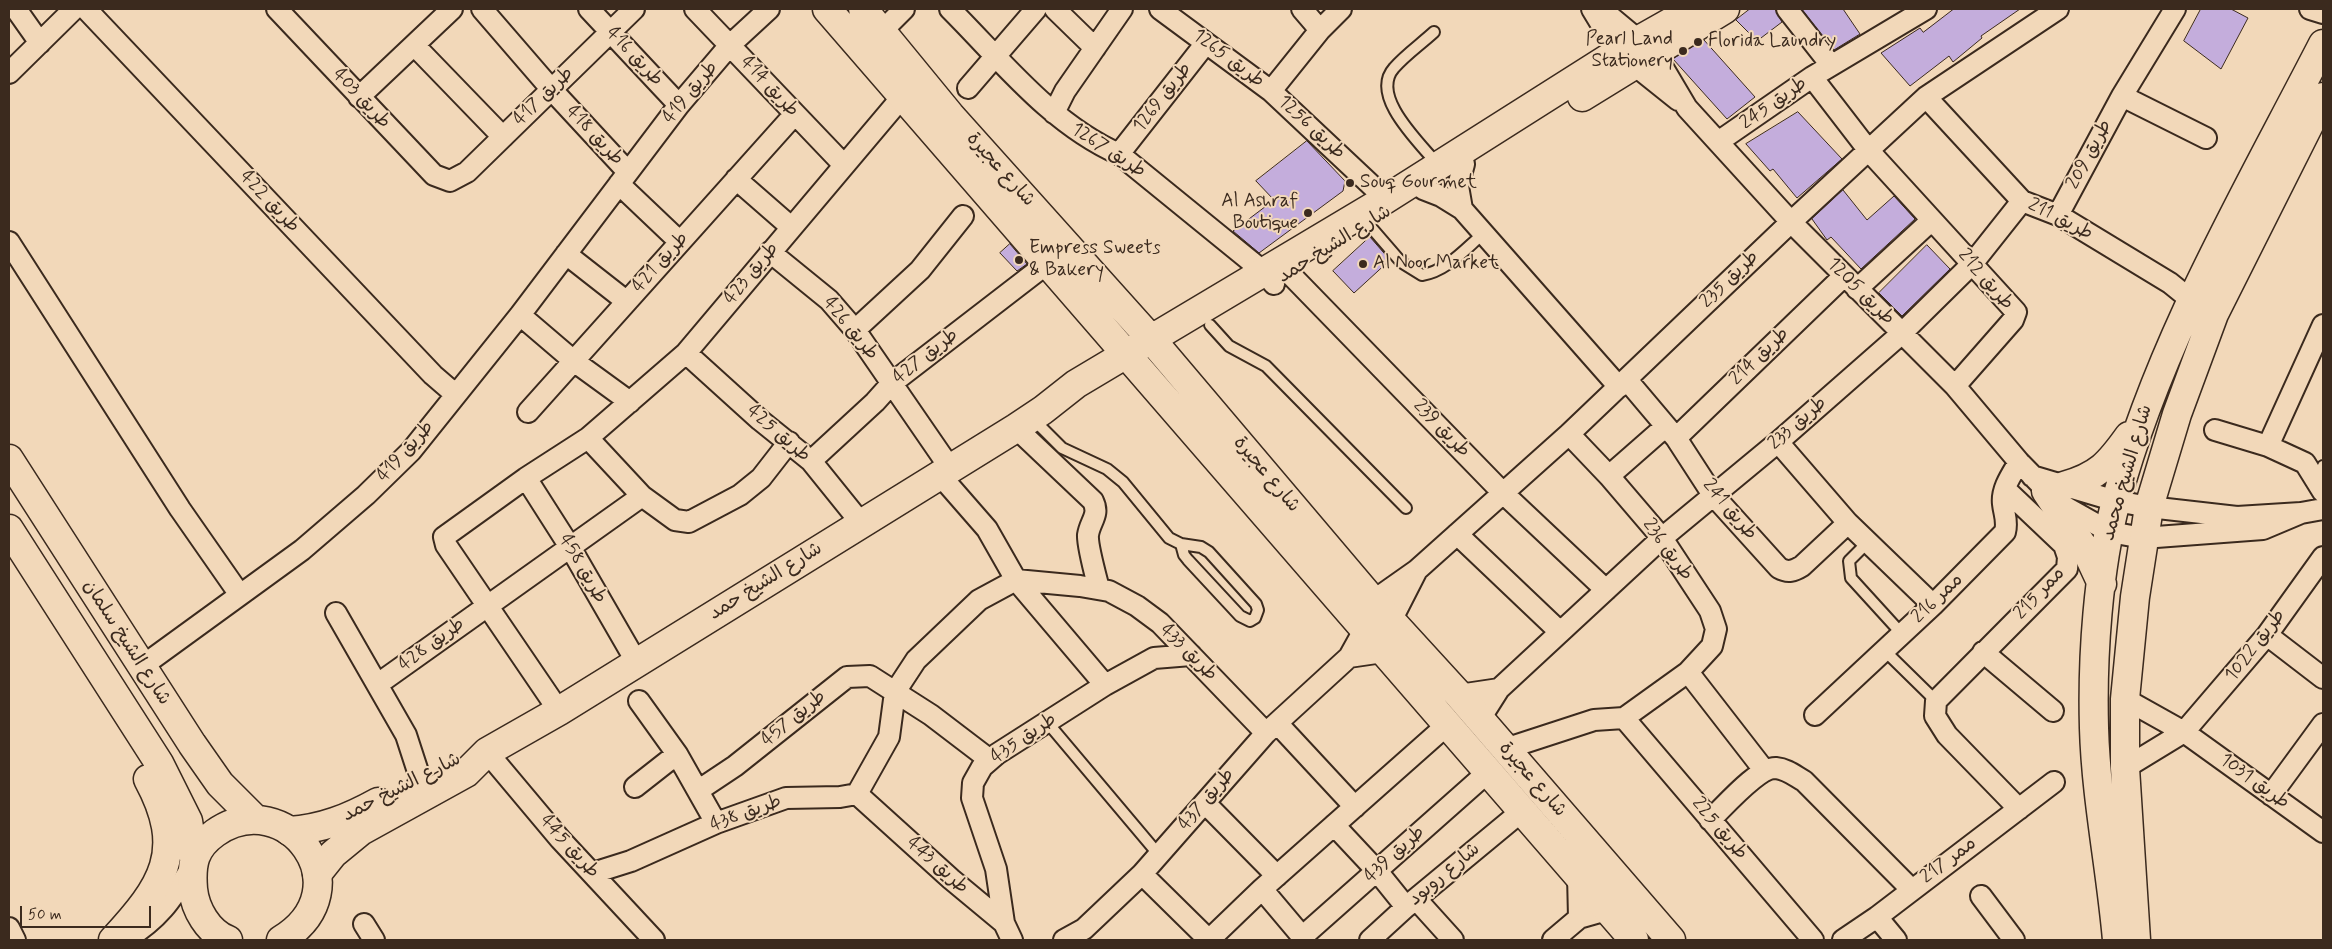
<!DOCTYPE html>
<html>
<head>
<meta charset="utf-8">
<style>
  body { margin:0 }
  #map { position:relative; width:2332px; height:949px; overflow:hidden; background:#f2d8b9; font-family:Mynerve,sans-serif }
  canvas { display:block }
  .frame { position:absolute; inset:0; border:10px solid #3b2a1e; pointer-events:none }
  .scale { position:absolute; left:20px; top:906px; width:131px; height:22px; box-sizing:border-box; border:2px solid #3b2a1e; border-top:0; padding-left:6px; font-size:15px; line-height:18px; white-space:nowrap; color:#3b2a1e; -webkit-text-stroke:4px #f2d8b9; paint-order:stroke }
</style>
</head>
<body>
<div id="map">
<canvas width="2332" height="949"></canvas>
<div class="frame"></div>
<div class="scale">50 m</div>
</div>
<script>
const ctx = document.querySelector('canvas').getContext('2d');
ctx.lineJoin = 'round';
function fillPath(path, color) {
  ctx.fillStyle = color;
  ctx.fill(path, 'evenodd');
}
function strokePath(path, color, width, dash) {
  ctx.strokeStyle = color;
  ctx.lineWidth = width;
  ctx.lineCap = dash ? 'butt' : 'round';
  ctx.setLineDash(dash || []);
  ctx.stroke(path);
}
function drawText(font, color, halo, rows, align = 'center') {
  ctx.font = font + ' Mynerve,"Playpen Sans Arabic",sans-serif';
  ctx.lineWidth = 4;
  ctx.setLineDash([]);
  ctx.textBaseline = 'middle';
  ctx.strokeStyle = halo;
  ctx.fillStyle = color;
  for (const [text, x, y, turn = 0] of rows) {
    ctx.save();
    ctx.translate(x, y);
    ctx.rotate((+turn || 0) * Math.PI / 180);
    ctx.textAlign = isNaN(turn) ? turn : align;
    if (halo) ctx.strokeText(text, 0, 0);
    ctx.fillText(text, 0, 0);
    ctx.restore();
  }
}
const building = new Path2D(`
  M1750,9H1775L1782,22L1757,41L1736,20Z
  M1802,9H1843L1860,34L1834,50Z
  M1954,9H2020L1981,36L1982,38L1953,62L1949,56L1910,86L1881,53L1920,28L1923,32Z
  M2201,9H2231L2248,18L2221,69L2184,41Z
  M1704,40L1755,97L1727,119L1673,59Z
  M1798,112L1842,159L1797,198L1773,169L1770,171L1746,144Z
  M1307,141L1345,181L1343,191L1259,253L1233,231L1274,200L1256,181Z
  M1843,190L1867,220L1894,196L1915,219L1861,269L1831,237L1827,240L1812,219Z
  M1370,237L1390,260L1354,293L1333,271Z
  M1010,244L1027,264L1017,271L1000,253Z
  M1927,245L1950,269L1902,316L1879,293Z`);
fillPath(building, '#c4addc');
strokePath(building, '#3b2a1e', 1);
const lane = new Path2D(`
  M1434,32C1421,44 1405,55 1394,68C1369,96 1420,143 1438,165
  M1369,225L1401,262L1422,275C1447,271 1465,249 1484,233
  M1210,325L1229,346L1266,366L1406,508
  M1032,418L1062,448L1107,469L1123,482L1169,538L1181,544L1201,547L1209,552L1256,604L1258,610L1255,618L1250,621L1240,616L1188,560L1184,555L1181,544
  M2317,480L2323,466
  M1868,542L1849,561L1851,578L1902,634
  M1884,650L1936,701
  M1047,722L1159,855`);
const street = new Path2D(`
  M16,9L40,43
  M86,9L433,375L455,394
  M277,9L434,175L450,181L467,172L634,9
  M482,9L552,90L628,172
  M589,9L679,105
  M695,9L843,164
  M950,9C1002,61 1051,124 1119,154L1264,272L1274,284
  M1055,9L1095,48
  M1160,9L1271,91L1386,199
  M1302,9L1320,30
  M1592,9L1618,52L1678,100
  M1601,9L1655,54L1687,108L1718,142L1791,222L1955,386L2019,462L2060,504L2110,532L2143,538L2263,529L2301,513L2237,517L2149,507L2116,501L2032,476
  M1787,9L1831,65
  M2310,9L2323,13
  M882,31L904,9
  M414,45L503,137
  M9,73L74,9
  M1812,77L1869,151L2016,312L2013,320L1955,386
  M968,88L1036,9
  M1271,91L1320,30L1341,9
  M2122,96L2206,138
  M359,97L452,9
  M1926,97L2022,201L2058,215L2170,283L2191,300
  M1054,113L1065,91L1122,9
  M1718,142L1812,77L1926,9
  M1119,154L1206,43
  M736,179L791,227
  M619,184L680,242
  M1423,189L1441,196L1462,209L1458,186L1464,164
  M1462,209L1619,387
  M2058,215L2122,96L2175,9
  M9,242L180,509L240,595
  M770,252L829,300L855,330L950,468
  M566,254L626,301
  M1281,262L1290,274L1503,493L1606,590
  M1857,289L1932,220
  M520,315L575,362L630,402
  M855,330L920,270L963,216
  M686,353L760,420L811,461L861,523
  M1627,380L1676,438L1713,495L1779,568C1788,573 1794,571 1802,566L1848,523
  M528,412L794,115
  M1016,428L1093,501C1100,515 1090,521 1088,535C1087,545 1096,577 1099,589
  M2215,430L2268,446L2305,463L2323,492
  M588,438L642,496L675,520L689,522L740,495L761,478L789,442
  M1676,438L1844,276
  M1778,442L1848,523L1933,605
  M2268,446L2323,325
  M811,461L875,402L892,383L1049,262
  M939,474L987,529L1016,580L1105,685
  M1609,476L1666,426
  M526,478L570,547L637,663
  M2005,489L2064,545L2068,557L2067,569L1936,701L1935,716L1947,735L2019,809
  M2301,513L2323,509
  M1457,534L1559,631
  M2323,557L2267,635L2184,732L2323,832
  M1417,570L1569,434L1791,222L1926,97L2058,9
  M1373,601L1417,570L1391,621
  M336,613L406,735L420,778L411,804
  M1364,630L1349,657L1383,652
  M2267,635L2323,678
  M1983,652L2053,711
  M141,667L302,550L366,495L411,451L520,315L679,105L730,45L769,9
  M1688,672L1764,770
  M378,684L642,496
  M1499,689L1662,538L1778,442L1901,334L1972,264L2022,201
  M1459,695L1499,689L1480,719
  M2125,699L2184,732L2125,768
  M639,701L677,754L716,823
  M559,711L446,545L444,537L526,478L588,438L686,353L902,97
  M1815,715L1933,605L2005,532C2008,521 2004,514 2003,504C2001,489 2012,474 2019,462
  M1624,718L1813,940
  M1277,723L1355,807
  M1505,749L1594,720L1624,718L1688,672L1712,646L1716,629L1710,611L1662,538L1609,476L1569,434
  M487,752L560,839L654,940
  M635,787L677,754
  M699,790L735,766L847,677L870,676L931,715L990,760
  M857,794L951,879L1004,923L1012,940
  M2271,795L2323,724
  M1205,803L1277,876
  M1710,820C1724,807 1758,767 1776,768C1787,769 1795,776 1804,781L1911,889
  M1334,825L1377,871L1406,907
  M593,873L631,861L716,823L786,798L840,797L857,794L889,737L895,692L916,660L979,600L1016,580L1080,586L1109,591L1137,606L1160,623L1266,733
  M1142,874L1209,940
  M1578,875L1579,918L1607,910
  M1262,889L1305,940
  M1981,896L2014,940
  M1416,899L1453,940
  M1877,917L1896,940
  M1004,923L996,869L972,798L973,783L982,767L997,754L1105,685L1154,658L1191,655
  M364,924L374,940
  M9,928L15,940
  M1302,937L1488,772
  M125,940C159,919 171,901 191,868
  M1064,940L1084,929L1142,874L1266,733L1349,657
  M1209,940L1262,889L1447,725
  M1370,940L1406,907L1522,811
  M1553,940L1579,918
  M1843,940L1877,917L2054,782`);
const secondary = new Path2D(`
  M827,9L1634,940
  M863,9L950,115L1151,339L1373,601L1459,695L1671,940
  M1582,97L1725,9
  M2064,486C2099,476 2109,464 2129,436
  M2046,491L2088,554L2102,584
  M289,831C322,829 349,818 378,802
  M317,874L333,854L361,831L466,773L487,752L559,711L1016,428L1043,410L1076,384L1386,199L1618,52L1694,9
  M2117,940C2111,870 2096,799 2094,728C2092,657 2098,569 2116,501C2160,339 2247,192 2323,44
  M2136,940L2125,768V699L2135,597L2149,507L2177,414L2214,314L2323,97`);
const primary = new Path2D(`
  M9,459L192,744L220,784L255,819
  M9,529L159,763L188,821L194,858
  M113,940C163,886 187,851 148,779
  M228,940C208,932 195,909 193,889C191,864 194,848 215,833C286,783 366,888 281,940`);
strokePath(lane, '#3b2a1e', 14);
strokePath(street, '#3b2a1e', 24);
strokePath(secondary, '#3b2a1e', 31);
strokePath(primary, '#3b2a1e', 31);
strokePath(lane, '#f2d8b9', 10);
strokePath(street, '#f2d8b9', 20);
strokePath(secondary, '#f2d8b9', 28);
strokePath(primary, '#f2d8b9', 28);
for (const [x, y, r, color] of [
  [1698,42,5,"#3b2a1e"],
  [1683,51,5,"#3b2a1e"],
  [1350,183,5,"#3b2a1e"],
  [1308,213,5,"#3b2a1e"],
  [1019,260,5,"#3b2a1e"],
  [1363,264,5,"#3b2a1e"]
]) {
  const dot = new Path2D();
  dot.arc(x, y, r, 0, 2 * Math.PI);
  ctx.fillStyle = color;
  ctx.fill(dot);
  strokePath(dot, '#f2d8b9', 2);
}
drawText('19px', '#3b2a1e', '#f2d8b9', [
  ["Pearl Land",1673,40,"right"],
  ["Stationery",1673,62,"right"],
  ["Florida Laundry",1708,42],
  ["Souq Gourmet",1360,183],
  ["Al Ashraf",1298,202,"right"],
  ["Boutique",1298,224,"right"],
  ["Empress Sweets",1029,249],
  ["& Bakery",1029,271],
  ["Al Noor Market",1373,264]
], 'left');
drawText('19px', '#3b2a1e', '#f2d8b9', [
  ["طريق 416",634,57,47],
  ["طريق 1265",1228,59,37],
  ["طريق 414",769,87,47],
  ["طريق 419",691,93,-50],
  ["طريق 417",544,97,-44],
  ["طريق 1269",1163,98,-52],
  ["طريق 403",361,99,47],
  ["طريق 245",1774,104,-35],
  ["طريق 1256",1311,128,43],
  ["طريق 418",594,136,47],
  ["طريق 1267",1108,151,33],
  ["طريق 209",2090,155,-62],
  ["شارع عجيرة",1000,170,48],
  ["طريق 422",269,202,47],
  ["طريق 211",2060,220,27],
  ["شارع الشيخ حمد",1335,245,-32],
  ["طريق 421",661,263,-48],
  ["طريق 423",752,274,-50],
  ["طريق 235",1730,280,-44],
  ["طريق 212",1985,280,49],
  ["طريق 1205",1860,292,45],
  ["طريق 426",850,329,51],
  ["طريق 427",926,357,-38],
  ["طريق 214",1760,357,-44],
  ["طريق 233",1798,424,-41],
  ["طريق 239",1441,429,46],
  ["طريق 425",778,434,41],
  ["طريق 419",406,452,-48],
  ["شارع الشيخ محمد",2128,473,-74],
  ["شارع عجيرة",1266,475,50],
  ["طريق 241",1729,510,50],
  ["طريق 236",1667,550,54],
  ["طريق 458",582,569,60],
  ["شارع الشيخ حمد",766,582,-32],
  ["ممر 215",2040,594,-47],
  ["ممر 216",1938,599,-44],
  ["شارع الشيخ سلمان",126,643,57],
  ["طريق 428",432,645,-36],
  ["طريق 1022",2256,646,-52],
  ["طريق 433",1188,653,45],
  ["طريق 457",794,719,-39],
  ["طريق 435",1024,739,-34],
  ["شارع عجيرة",1532,780,49],
  ["طريق 1031",2254,782,36],
  ["شارع الشيخ حمد",402,788,-27],
  ["طريق 437",1207,800,-49],
  ["طريق 438",746,814,-20],
  ["طريق 225",1719,829,50],
  ["طريق 445",569,847,48],
  ["طريق 439",1395,855,-42],
  ["ممر 217",1949,861,-37],
  ["طريق 443",937,866,42],
  ["شارع روبود",1445,875,-40]
]);
</script>
</body>
</html>
